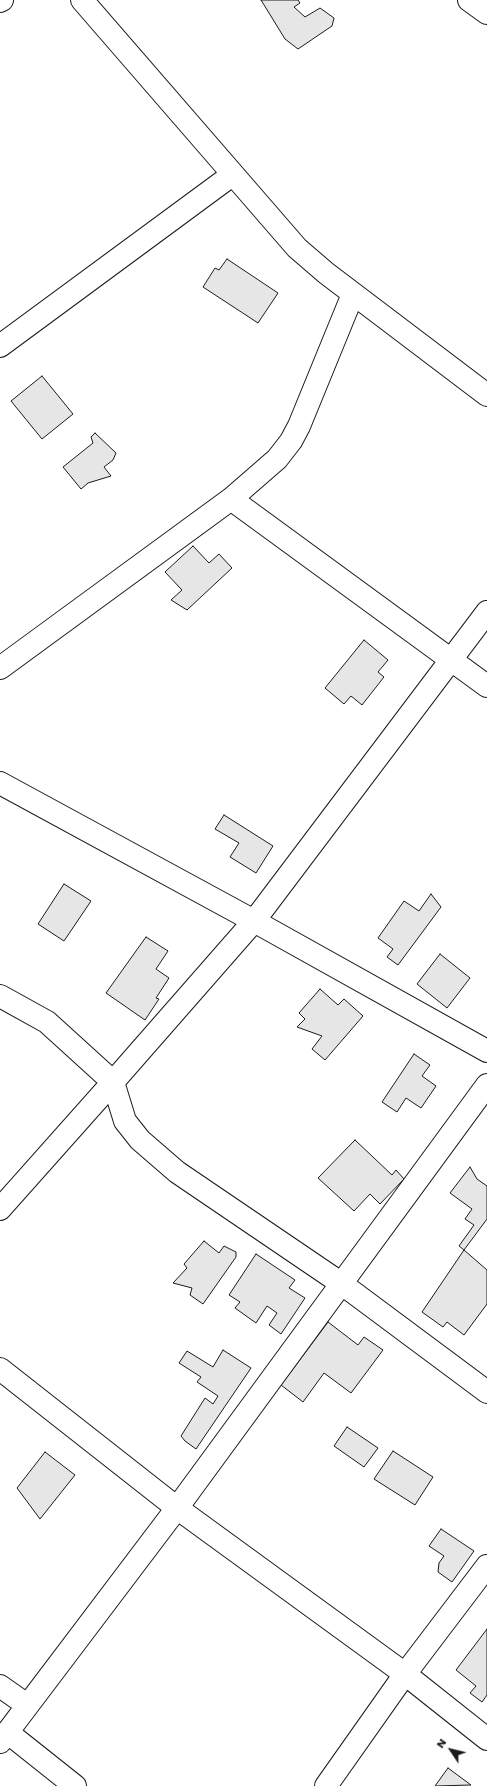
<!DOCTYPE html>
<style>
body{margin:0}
#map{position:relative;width:487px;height:1786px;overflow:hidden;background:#fff;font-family:Poppins,sans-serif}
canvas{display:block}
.north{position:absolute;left:431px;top:1730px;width:40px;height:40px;-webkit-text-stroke:3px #fff;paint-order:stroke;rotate:305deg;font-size:11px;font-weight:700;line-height:16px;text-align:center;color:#1a1a1a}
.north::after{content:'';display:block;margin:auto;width:14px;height:18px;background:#1a1a1a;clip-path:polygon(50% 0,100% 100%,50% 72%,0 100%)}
</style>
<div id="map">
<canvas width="487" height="1786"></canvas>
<div class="north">N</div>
</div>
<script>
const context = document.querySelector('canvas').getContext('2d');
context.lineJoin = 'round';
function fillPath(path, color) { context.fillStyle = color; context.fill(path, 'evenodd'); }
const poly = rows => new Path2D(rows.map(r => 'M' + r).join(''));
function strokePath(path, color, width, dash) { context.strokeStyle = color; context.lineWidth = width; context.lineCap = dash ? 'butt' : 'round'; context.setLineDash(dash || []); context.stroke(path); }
const building = poly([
 [261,0,298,0,300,3,294,7,305,17,320,8,334,18,332,26,298,49,285,39,261,0],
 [227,259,278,293,258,323,203,287,215,268,219,270,227,259],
 [42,376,73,414,42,439,11,401,42,376],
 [95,433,116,453,113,460,104,467,111,476,88,483,81,489,63,467,93,443,91,437,95,433],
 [193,546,209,563,219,554,232,568,187,610,171,600,182,590,165,572,193,546],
 [364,640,388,660,378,672,384,677,362,705,351,696,344,704,325,688,364,640],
 [224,815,273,846,256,873,230,857,239,843,215,829,224,815],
 [64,884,91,901,64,941,38,924,64,884],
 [431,894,441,907,398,965,387,957,393,949,378,938,404,901,419,911,431,894],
 [146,937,168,951,156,969,169,978,156,998,159,999,145,1020,106,993,146,937],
 [440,954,470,978,447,1008,417,984,440,954],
 [320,989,338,1005,344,999,363,1016,325,1060,312,1049,322,1036,297,1027,305,1019,299,1013,320,989],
 [414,1054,430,1065,422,1076,436,1086,421,1108,406,1098,397,1112,382,1102,414,1054],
 [355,1140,392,1175,396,1170,404,1179,380,1204,370,1194,354,1211,318,1178,355,1140],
 [470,1167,477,1179,487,1186,487,1219,464,1250,459,1246,474,1225,465,1219,472,1209,450,1193,470,1167],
 [204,1241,219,1253,224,1246,236,1252,236,1257,203,1304,190,1295,192,1288,173,1283,187,1268,184,1264,204,1241],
 [464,1250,487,1270,487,1304,464,1335,447,1322,443,1327,422,1312,464,1250],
 [256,1254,295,1280,289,1288,305,1298,281,1334,269,1325,277,1313,267,1306,256,1323,235,1308,240,1302,229,1295,256,1254],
 [328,1322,358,1345,364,1337,383,1350,351,1393,324,1373,303,1402,281,1385,328,1322],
 [223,1350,251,1368,196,1449,185,1441,181,1436,205,1398,213,1404,218,1396,197,1382,201,1377,179,1363,187,1351,213,1367,223,1350],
 [347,1427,378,1448,364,1467,334,1446,347,1427],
 [393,1451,433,1477,415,1505,374,1479,393,1451],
 [45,1452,75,1475,40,1519,17,1488,45,1452],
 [441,1529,474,1551,452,1582,438,1572,439,1563,444,1556,429,1546,441,1529],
 [487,1629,487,1695,482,1702,470,1693,476,1686,456,1670,487,1629],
 [448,1768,471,1785,435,1786,448,1768]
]);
fillPath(building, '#e6e6e6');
strokePath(building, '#1a1a1a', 1);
const minor = poly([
 [82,0,297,248,326,273,487,395],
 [469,0,487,13],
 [0,1,2,0],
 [0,346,232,175],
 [231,499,487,686],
 [487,612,254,921,113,1082,125,1121,140,1140,177,1172,342,1284,487,1392],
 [0,668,231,499,277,459,291,441,299,426,353,294],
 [0,783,254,921,487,1051],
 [0,996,47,1022,113,1082,0,1209],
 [0,1369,177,1508,405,1674,487,1739],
 [0,1686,27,1705],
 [7,1732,75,1786],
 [0,1742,177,1508,487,1085],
 [326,1786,405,1674,487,1566]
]);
strokePath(minor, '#1a1a1a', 24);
strokePath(minor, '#fff', 22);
</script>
